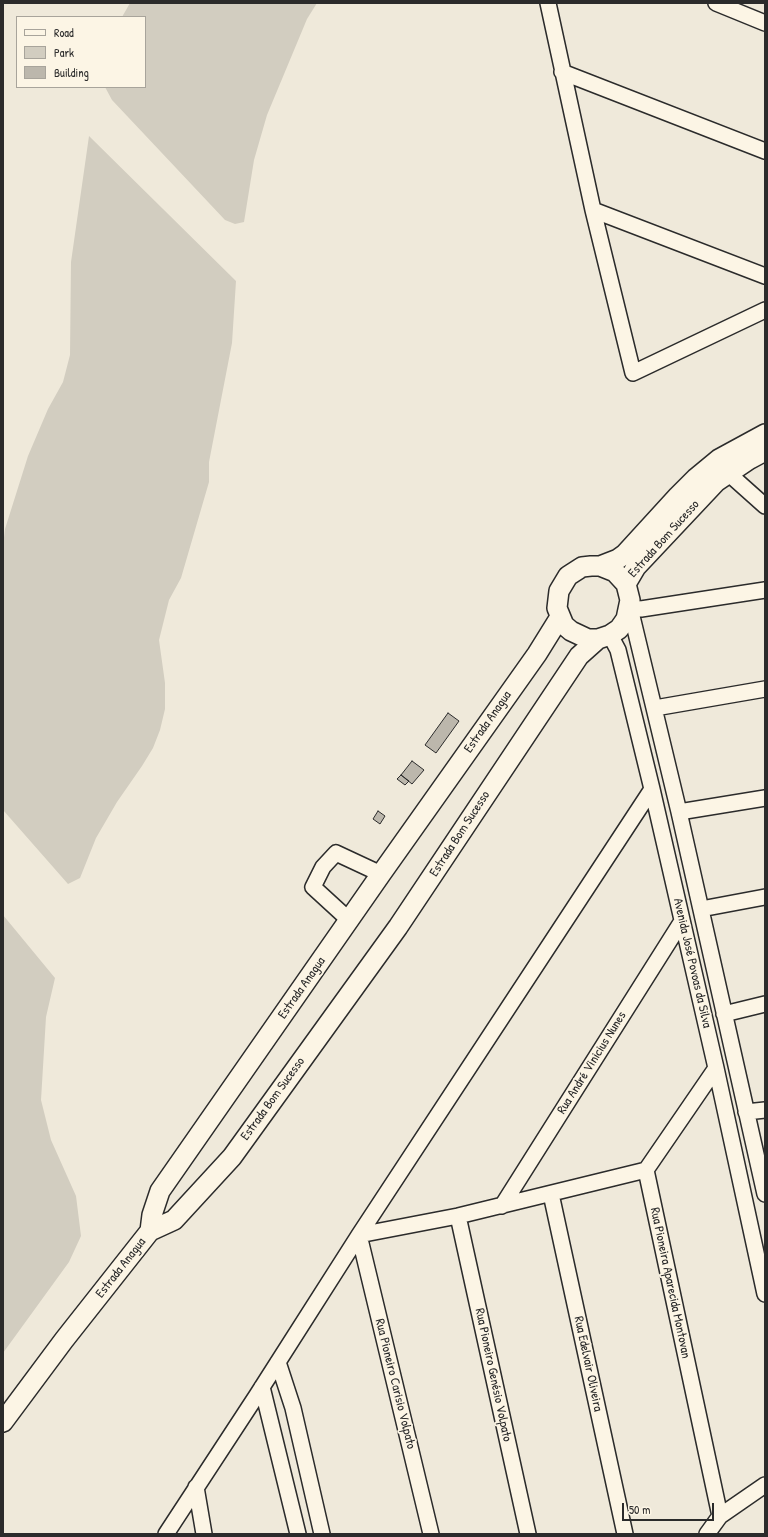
<!DOCTYPE html>
<meta charset="utf-8">
<style>
body{margin:0}
#map{position:relative;width:768px;height:1537px;overflow:hidden;background:#efe9da;font-family:"Patrick Hand",sans-serif}
canvas{display:block}
.frame{position:absolute;inset:0;border:4px solid #2b2b2b;pointer-events:none}
.legend{position:absolute;left:16px;top:16px;width:130px;height:72px;box-sizing:border-box;background:#fcf5e5;border:1px solid #a8a49b;margin:0;padding:5px 7px;list-style:none;font-size:12px;color:#2b2b2b}
.legend li{display:flex;align-items:center;gap:8px;height:20px}
.legend b{width:20px;border:1px solid #a8a49b}
.scale{position:absolute;left:622px;top:1503px;width:92px;height:18px;box-sizing:border-box;border:2px solid #2b2b2b;border-top:0;padding-left:5px;font-size:12px;line-height:14px;white-space:nowrap;color:#2b2b2b;-webkit-text-stroke:3px #fcf5e5;paint-order:stroke}
</style>
<div id="map">
<canvas width="768" height="1537"></canvas>
<div class="frame"></div>
<ul class="legend">
<li><b style="height:5px;background:#fcf5e5"></b>Road</li>
<li><b style="height:11px;background:#d2cdc0"></b>Park</li>
<li><b style="height:11px;background:#bcb7ac"></b>Building</li>
</ul>
<div class="scale">50 m</div>
</div>
<script>
const context = document.querySelector('canvas').getContext('2d');
context.lineJoin = 'round';
function fillPath(path, color) { context.fillStyle = color; context.fill(path, 'evenodd'); }
const poly = rows => new Path2D(rows.map(r => 'M' + r).join(''));
function strokePath(path, color, width, dash) { context.strokeStyle = color; context.lineWidth = width; context.lineCap = dash ? 'butt' : 'round'; context.setLineDash(dash || []); context.stroke(path); }
function label(font, color, halo, rows, align = 'center') {
  context.font = font + ' "Patrick Hand",sans-serif'; context.lineWidth = 3.5; context.setLineDash([]); context.textBaseline = 'middle'; context.strokeStyle = halo; context.fillStyle = color; for (const [text, x, y, turn = 0] of rows) {
    context.save(); context.translate(x, y); context.rotate((+turn || 0) * Math.PI / 180); context.textAlign = isNaN(turn) ? turn : align; if (halo) context.strokeText(text, 0, 0); context.fillText(text, 0, 0); context.restore();
  }
}
fillPath(poly([
 [130,3,317,3,307,19,267,115,254,160,244,222,235,224,225,220,112,100,105,87,145,87,145,17,122,17],
 [89,136,236,281,232,343,209,462,209,482,181,578,169,600,159,640,165,683,165,709,160,730,153,748,142,766,117,802,96,838,80,878,68,884,3,810,3,546,5,529,28,456,48,409,63,382,70,355,71,262],
 [3,915,55,978,46,1017,41,1100,51,1140,76,1196,81,1236,69,1262,3,1353]
]), '#d2cdc0');
const building = poly([
 [448,713,459,721,436,753,425,745,448,713],
 [412,761,424,770,412,784,401,775,412,761],
 [401,775,409,781,405,785,397,779,401,775],
 [378,811,385,816,380,824,373,819,378,811]
]);
fillPath(building, '#bcb7ac');
strokePath(building, '#2b2b2b', 1);
const minor = poly([
 [548,3,593,210,633,373,765,310],
 [716,3,765,23],
 [562,72,765,151],
 [593,210,765,276],
 [728,473,765,506],
 [765,590,641,609,630,608,679,812,765,1194],
 [610,635,618,650,652,789,716,1068,765,1294],
 [655,708,765,689],
 [679,812,765,798],
 [701,909,765,897],
 [349,920,313,887,323,867,336,853,381,874],
 [724,1014,765,1004],
 [716,1068,646,1170,720,1516],
 [746,1112,765,1110],
 [551,1194,625,1534],
 [502,1206,682,921],
 [458,1216,528,1534],
 [278,1362,293,1408,322,1534],
 [262,1387,298,1534],
 [196,1487,204,1534],
 [166,1534,257,1395,359,1235,652,789],
 [431,1534,359,1235,458,1216,646,1170],
 [707,1534,720,1516,765,1485]
]);
const major = poly([
 [600,566,618,559,625,554,678,496,696,478,719,459,765,434],
 [626,584,636,567,716,482,750,459,765,451],
 [150,1231,174,1220,232,1157,398,927,579,656,598,639,610,635,619,629,626,619,630,600,626,584,615,572,600,566,591,566,582,567,568,576,559,591,557,608,564,625,571,631,588,639,598,639],
 [3,1422,64,1340,150,1231,152,1215,160,1191,381,874,537,654,560,617]
]);
strokePath(minor, '#2b2b2b', 18);
strokePath(major, '#2b2b2b', 22);
strokePath(minor, '#fcf5e5', 15);
strokePath(major, '#fcf5e5', 19);
label('13px', '#2b2b2b', '#fcf5e5', [
 ["Estrada Bom Sucesso",664,539,-48],
 ["Estrada Anagua",488,722,-55],
 ["Estrada Bom Sucesso",460,834,-57],
 ["Avenida José Povoas da Silva",692,963,77],
 ["Estrada Anagua",302,988,-55],
 ["Rua André Vinicius Nunes",592,1063,-58],
 ["Estrada Bom Sucesso",273,1099,-54],
 ["Estrada Anagua",121,1268,-52],
 ["Rua Pioneira Aparecida Montovan",670,1283,78],
 ["Rua Edelvair Oliveira",588,1364,78],
 ["Rua Pioneiro Genésio Volpato",493,1375,78],
 ["Rua Pioneiro Carisio Volpato",395,1384,76]
]);
</script>
